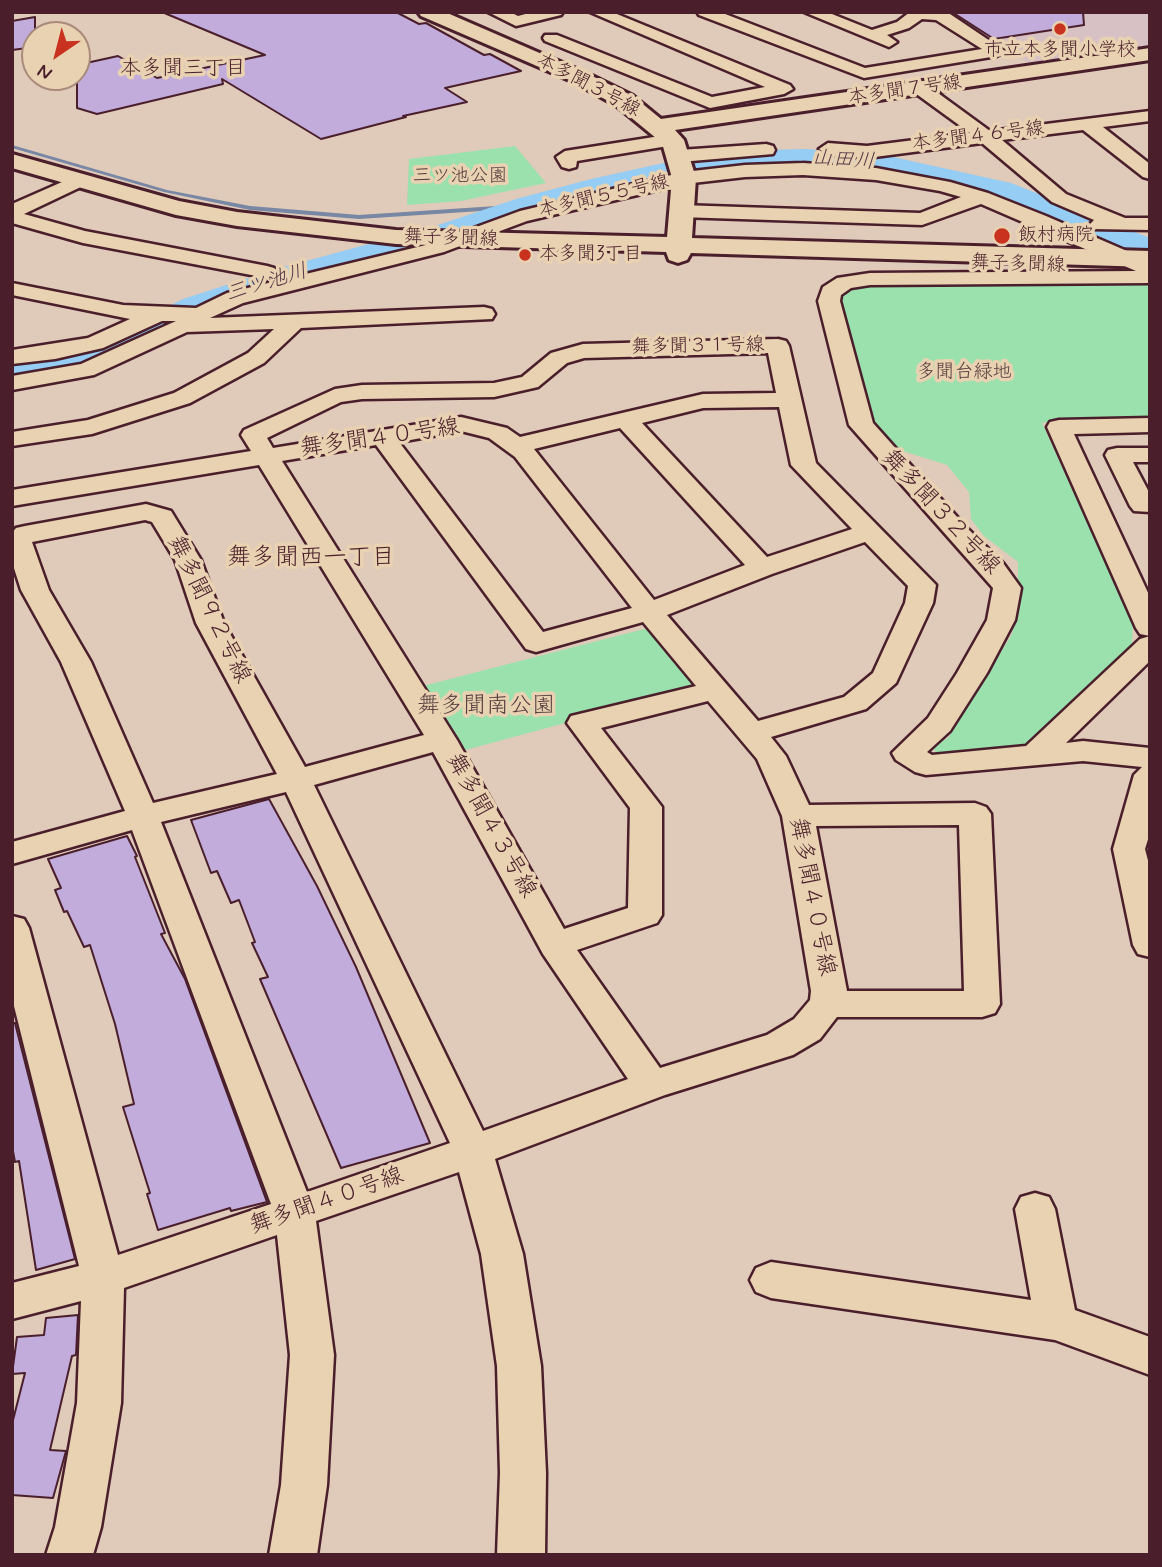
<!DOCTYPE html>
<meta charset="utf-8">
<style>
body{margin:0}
#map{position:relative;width:1162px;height:1567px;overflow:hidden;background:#e0caba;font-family:Mynerve,sans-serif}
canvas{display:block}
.frame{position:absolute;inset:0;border:14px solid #4a1f2b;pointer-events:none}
.north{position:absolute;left:21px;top:21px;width:70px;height:70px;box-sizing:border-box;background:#e8d2b1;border:2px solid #a98a7b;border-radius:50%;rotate:215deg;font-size:19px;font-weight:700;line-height:28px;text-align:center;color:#4a1f2b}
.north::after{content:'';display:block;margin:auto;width:24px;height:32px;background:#c8321e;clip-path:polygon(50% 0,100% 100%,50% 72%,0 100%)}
</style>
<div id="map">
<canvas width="1162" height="1567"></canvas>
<div class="frame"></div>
<div class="north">N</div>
</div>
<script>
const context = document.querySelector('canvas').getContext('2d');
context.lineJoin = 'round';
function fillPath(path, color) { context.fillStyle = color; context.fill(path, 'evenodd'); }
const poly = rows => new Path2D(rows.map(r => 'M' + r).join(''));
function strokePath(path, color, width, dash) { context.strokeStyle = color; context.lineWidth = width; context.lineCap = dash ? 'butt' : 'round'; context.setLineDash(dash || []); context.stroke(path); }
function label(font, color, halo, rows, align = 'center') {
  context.font = font + ' Mynerve,"Klee One",sans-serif'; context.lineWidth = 7; context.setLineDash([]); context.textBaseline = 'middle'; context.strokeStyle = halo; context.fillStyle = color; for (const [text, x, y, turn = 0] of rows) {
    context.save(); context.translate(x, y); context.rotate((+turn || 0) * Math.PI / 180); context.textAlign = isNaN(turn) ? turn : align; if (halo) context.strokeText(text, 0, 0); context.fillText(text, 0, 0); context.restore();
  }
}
fillPath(poly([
 [943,12,1150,12,1150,46,1030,64]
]), '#d7c1c4');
fillPath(poly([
 [515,146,546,183,461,201,407,205,409,159],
 [973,280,1150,284,1150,417,1060,420,1042,423,1133,624,1132,644,1024,745,991,755,943,758,931,747,948,738,1012,634,1018,602,1018,562,984,536,971,519,969,492,947,465,887,446,873,420,836,302,842,292,857,285],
 [644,629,659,631,702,686,458,752,419,687]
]), '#9be1ae');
fillPath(poly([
 [12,145,167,190,250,206,359,215,527,204,530,206,527,208,359,219,250,210,164,192,12,148,12,145]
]), '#7787a4');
fillPath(poly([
 [806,149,884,155,1011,183,1150,238,1150,260,989,197,919,179,884,173,806,167,718,169,597,196,459,240,297,284,207,313,144,348,57,377,12,383,12,361,39,358,118,332,183,299,273,270,435,226,516,199,591,179,718,151,806,149]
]), '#95cdf4');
const building = poly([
 [162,12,396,12,419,24,426,23,484,55,490,54,521,71,445,88,467,102,403,116,406,117,321,139,222,79,223,84,97,114,77,108,77,65,118,56,157,78,265,55,162,12],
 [952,12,1083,12,1084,25,994,39,952,12],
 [35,17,35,47,12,50,12,21,35,17],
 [269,799,317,886,356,967,430,1143,341,1168,260,979,268,977,252,943,255,942,239,900,231,903,217,871,211,873,191,820,269,799],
 [127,836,137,856,135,857,165,933,161,934,185,979,267,1202,231,1211,230,1208,158,1230,147,1194,150,1193,123,1107,134,1104,115,1024,90,945,84,947,67,911,64,912,55,890,61,888,48,859,127,836],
 [12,1023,15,1023,75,1259,36,1270,19,1161,15,1162,12,1146,12,1023],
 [78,1315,76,1355,72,1356,50,1450,66,1451,53,1498,12,1495,12,1424,25,1373,12,1374,17,1337,44,1335,46,1318,78,1315]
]);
fillPath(building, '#c1acdc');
strokePath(building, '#4a1f2b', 2);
const street = poly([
 [488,12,510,12,518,16,533,12,563,12,561,15,516,26,488,12],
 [590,12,612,12,790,85,793,89,784,94,710,108,545,41,543,38,545,35,557,35,712,97,765,87,590,12],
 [697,12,720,12,865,68,982,49,936,20,922,19,909,28,887,35,897,42,889,47,804,12,827,12,872,30,897,22,910,12,947,12,1005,51,997,56,864,78,699,15,697,12],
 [921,84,927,85,990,131,1150,111,1150,121,1103,127,1150,164,1150,179,1143,177,1083,130,1002,140,1066,194,1125,218,1150,218,1150,230,1092,229,1089,225,1094,220,1052,202,982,143,867,158,828,155,819,149,828,143,867,146,970,133,915,93,912,89,921,84],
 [673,134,680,136,682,140,680,144,577,161,576,167,569,169,562,167,556,157,565,151,673,134],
 [766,144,773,146,775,150,773,154,680,162,671,156,680,150,766,144],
 [803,163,876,168,950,182,988,193,1046,216,1150,261,1150,283,870,285,851,288,841,295,840,301,873,423,967,528,1003,563,1021,588,1015,620,987,673,950,731,927,752,932,755,1026,746,1140,639,1150,636,1150,661,1066,743,1083,741,1150,748,1150,833,1145,849,1150,868,1150,957,1138,954,1133,945,1113,849,1134,775,1142,767,1083,761,926,775,915,772,896,760,892,753,928,718,957,673,987,620,993,588,849,425,818,301,823,287,837,278,870,273,1136,271,981,204,922,225,680,217,673,215,670,211,673,207,680,205,920,213,961,197,940,191,876,180,803,175,745,177,684,184,527,221,444,252,243,303,210,318,484,307,492,309,495,314,492,319,301,328,264,363,190,403,92,434,12,446,12,432,88,420,174,393,248,353,274,329,187,332,94,375,12,390,12,376,81,364,176,321,162,321,103,348,55,359,12,364,12,350,88,338,130,319,12,295,12,283,123,305,196,308,227,293,430,244,520,211,684,172,745,165,803,163],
 [78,175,85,177,88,181,85,185,24,214,85,231,267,266,274,268,278,272,274,276,267,278,83,243,12,223,12,204,78,175],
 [778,339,786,341,789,346,816,463,936,585,933,603,896,683,866,709,771,737,786,756,809,805,975,803,986,807,991,814,1000,1004,995,1013,982,1017,837,1017,820,1039,793,1055,665,1095,495,1159,523,1254,541,1366,546,1473,545,1555,497,1555,500,1473,497,1366,481,1254,459,1172,316,1221,334,1355,327,1485,317,1555,269,1555,281,1485,290,1355,277,1235,124,1288,121,1403,101,1527,93,1555,46,1555,55,1527,77,1403,81,1301,12,1319,12,1283,79,1266,12,998,12,916,24,919,29,928,118,1255,271,1204,132,830,12,864,12,842,125,811,61,662,21,590,12,562,12,533,16,528,25,526,146,504,171,511,201,560,224,623,305,767,424,735,259,465,12,506,12,490,251,451,241,435,244,430,335,389,362,385,494,383,522,377,551,353,583,344,778,339],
 [768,353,776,393,703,394,520,437,507,428,461,417,273,448,267,438,341,402,362,399,494,397,538,387,567,363,584,358,768,353],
 [779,407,791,465,852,529,767,557,642,423,703,408,779,407],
 [620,428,745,565,654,600,534,449,620,428],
 [461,431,489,438,515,457,632,608,543,632,399,442,461,431],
 [376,445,526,649,536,652,643,622,696,686,571,716,567,723,630,808,628,908,564,929,457,740,282,461,376,445],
 [145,520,152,522,175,560,196,623,277,774,153,803,91,662,49,590,32,542,145,520],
 [865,542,908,586,905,603,873,673,844,697,758,721,667,615,772,574,865,542],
 [708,701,757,759,782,816,811,991,810,1000,794,1019,767,1035,660,1068,577,950,657,923,662,915,662,807,601,728,708,701],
 [433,752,543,954,628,1079,483,1131,314,785,433,752],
 [286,792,450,1143,307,1192,161,822,286,792],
 [959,825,964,991,847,991,816,826,959,825],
 [1150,418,1150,432,1074,434,1150,597,1150,636,1140,634,1136,628,1047,427,1050,422,1059,420,1150,418],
 [1117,448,1150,448,1150,462,1133,462,1150,494,1150,512,1134,511,1130,506,1105,455,1108,450,1117,448],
 [1035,1193,1049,1197,1055,1209,1075,1310,1150,1337,1150,1375,1055,1340,771,1298,756,1292,750,1280,756,1268,771,1262,1031,1300,1015,1209,1021,1197,1035,1193]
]);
const secondary = poly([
 [418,12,445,12,588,74,633,96,661,119,1150,48,1150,60,675,130,684,140,696,178,692,238,1150,251,1150,267,691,253,687,260,678,263,669,260,666,252,396,244,237,226,176,215,12,168,12,154,179,201,237,212,396,230,667,237,672,178,662,143,617,106,574,82,421,16,418,12]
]);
strokePath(street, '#4a1f2b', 5);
strokePath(secondary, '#4a1f2b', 6);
fillPath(street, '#e8d2b1');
fillPath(secondary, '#e8d2b1');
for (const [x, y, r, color] of [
 [1060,29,7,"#c8321e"],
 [1002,236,9,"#c8321e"],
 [525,255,7,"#c8321e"]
]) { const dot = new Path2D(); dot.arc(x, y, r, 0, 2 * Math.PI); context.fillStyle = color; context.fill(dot); strokePath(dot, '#e8d2b1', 2.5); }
label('19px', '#4a1f2b', '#e8d2b1', [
 ["市立本多聞小学校",1060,51,"center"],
 ["飯村病院",1018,236],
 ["本多聞3丁目",539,255]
], 'left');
label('19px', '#4a1f2b', '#e8d2b1', [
 ["本多聞３号線",588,86,28],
 ["本多聞７号線",905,91,-8],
 ["本多聞４６号線",978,137,-7],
 ["本多聞５５号線",604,197,-13],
 ["舞子多聞線",451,239,2],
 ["舞子多聞線",1018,265,2],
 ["舞多聞３１号線",698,347,-1]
]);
label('19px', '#563c3f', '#e8d2b1', [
 ["三ツ池公園",460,177],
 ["多聞台緑地",964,373]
]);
label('21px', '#4a1f2b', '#e8d2b1', [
 ["本多聞三丁目",183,70]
]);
label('italic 21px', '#553949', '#e8d2b1', [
 ["山田川",843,161,4],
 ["三ツ池川",267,284,-17]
]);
label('23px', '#4a1f2b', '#e8d2b1', [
 ["舞多聞４０号線",380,439,-8],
 ["舞多聞３２号線",940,513,47],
 ["舞多聞９２号線",208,610,64],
 ["舞多聞４３号線",490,826,61],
 ["舞多聞４０号線",811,897,79],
 ["舞多聞４０号線",327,1202,-19]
]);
label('23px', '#563c3f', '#e8d2b1', [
 ["舞多聞南公園",486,707]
]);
label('24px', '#4a1f2b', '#e8d2b1', [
 ["舞多聞西一丁目",311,559]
]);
</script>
